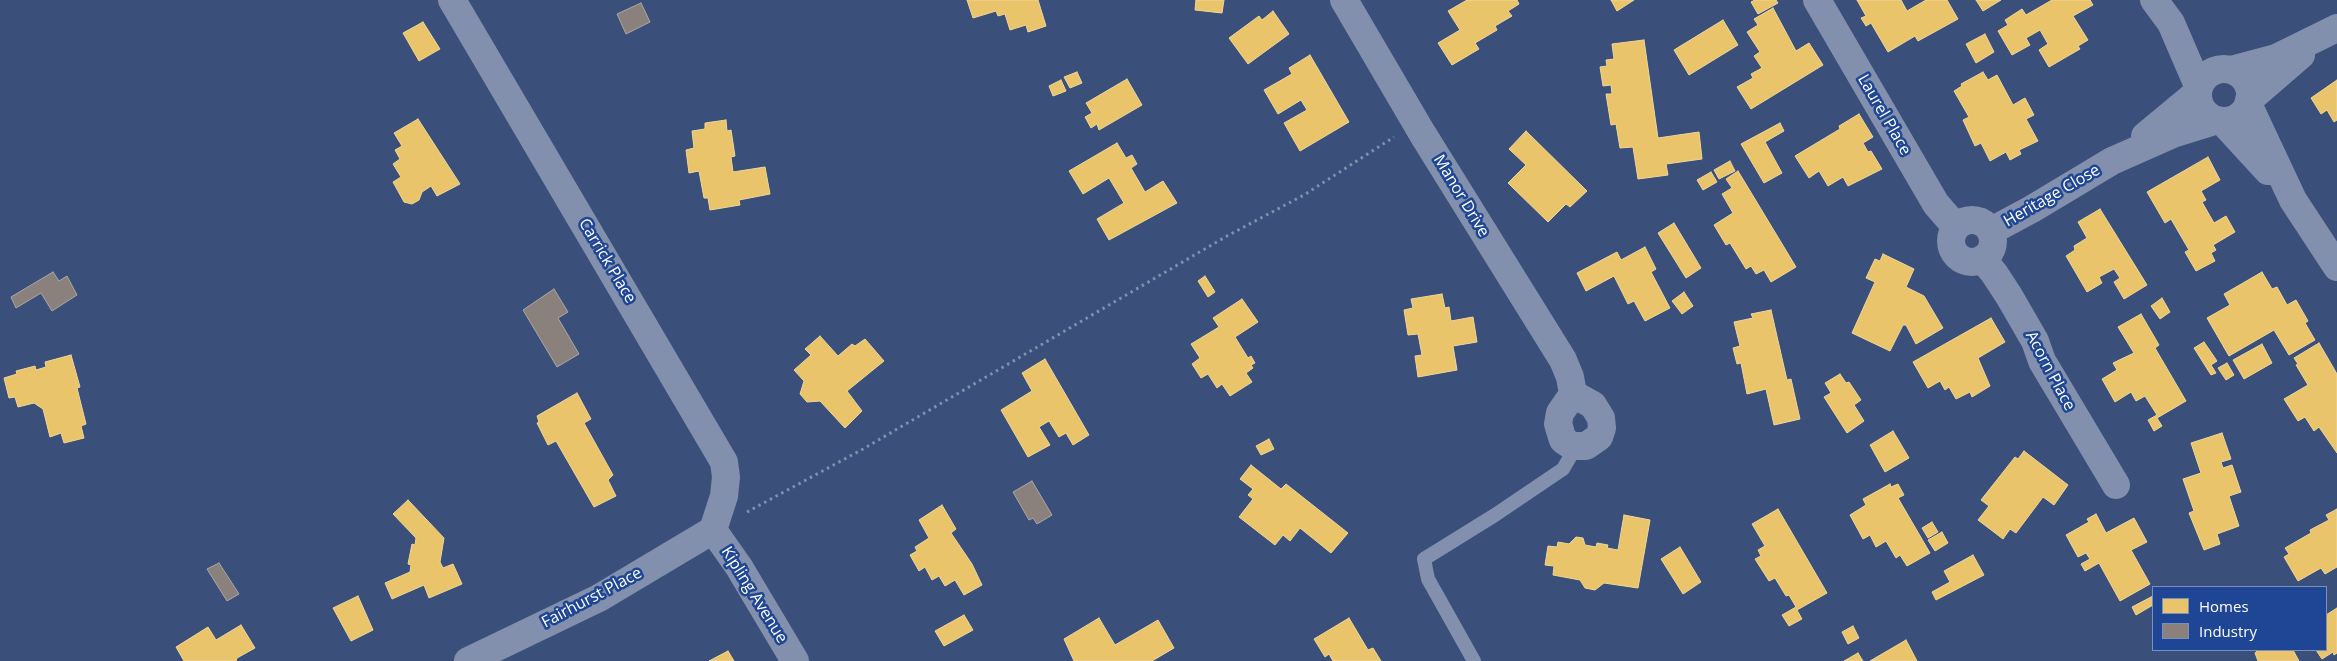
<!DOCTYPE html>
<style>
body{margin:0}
#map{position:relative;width:2337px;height:661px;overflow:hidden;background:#3a4f7a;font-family:"Open Sans",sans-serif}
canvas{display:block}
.legend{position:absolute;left:2152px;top:586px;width:175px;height:65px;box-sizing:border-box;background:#1f4695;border:1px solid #7990bf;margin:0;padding:6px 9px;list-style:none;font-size:15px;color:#fff}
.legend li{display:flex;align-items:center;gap:10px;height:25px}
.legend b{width:25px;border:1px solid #7990bf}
</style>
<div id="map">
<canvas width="2337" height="661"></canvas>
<ul class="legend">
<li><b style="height:14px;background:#e9c46a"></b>Homes</li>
<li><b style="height:14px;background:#8a817c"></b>Industry</li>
</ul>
</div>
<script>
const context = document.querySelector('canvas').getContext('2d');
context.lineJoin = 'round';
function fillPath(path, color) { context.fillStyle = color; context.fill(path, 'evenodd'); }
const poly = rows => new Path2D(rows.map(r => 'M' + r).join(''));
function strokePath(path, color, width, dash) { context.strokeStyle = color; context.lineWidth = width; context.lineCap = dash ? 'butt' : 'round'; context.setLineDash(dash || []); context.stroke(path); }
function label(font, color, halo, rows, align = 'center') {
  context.font = font + ' "Open Sans",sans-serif'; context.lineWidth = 5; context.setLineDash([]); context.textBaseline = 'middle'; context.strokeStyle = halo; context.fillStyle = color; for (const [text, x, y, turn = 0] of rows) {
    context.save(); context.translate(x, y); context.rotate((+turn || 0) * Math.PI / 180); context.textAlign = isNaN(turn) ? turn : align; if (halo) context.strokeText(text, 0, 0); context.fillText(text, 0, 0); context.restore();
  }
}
const homes = poly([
 [967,0,1038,0,1046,26,1028,32,1026,25,1010,30,1005,14,998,16,996,11,973,18,967,0],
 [1196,0,1224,0,1222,13,1195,10,1196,0],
 [1467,0,1517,0,1519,4,1508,11,1512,16,1495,26,1497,30,1475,43,1479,49,1452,65,1438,43,1460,30,1448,11,1467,0],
 [1611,0,1634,0,1617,11,1611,0],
 [1755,0,1776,0,1778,3,1758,14,1751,2,1755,0],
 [1857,0,1901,0,1907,11,1926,0,1947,0,1958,19,1918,41,1915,36,1888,52,1871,23,1866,26,1861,18,1866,16,1857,0],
 [1976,0,2001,0,1983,11,1976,0],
 [2052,0,2090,0,2093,5,2073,16,2088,40,2078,46,2080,49,2049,67,2039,50,2048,44,2040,30,2026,38,2030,45,2012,55,1998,31,2008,25,2005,20,2022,9,2026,15,2052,0],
 [1773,8,1796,51,1809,43,1823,65,1751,109,1737,87,1753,78,1751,74,1762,68,1754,56,1760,52,1747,32,1758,25,1754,19,1773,8],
 [1273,11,1289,34,1248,64,1229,38,1259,16,1262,20,1273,11],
 [1723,20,1738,45,1689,75,1674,50,1723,20],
 [423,22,440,49,419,61,403,33,423,22],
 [1985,34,1994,52,1976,63,1966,44,1985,34],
 [1644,40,1658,138,1699,132,1702,159,1666,164,1668,175,1638,179,1633,147,1620,148,1616,124,1611,125,1606,94,1612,94,1611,85,1603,86,1600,67,1607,66,1606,60,1614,59,1612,44,1644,40],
 [1310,55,1349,122,1300,151,1284,123,1307,110,1301,100,1278,114,1264,90,1292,74,1289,68,1310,55],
 [1077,72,1082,83,1070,88,1064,77,1077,72],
 [1983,72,1988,80,1997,75,2013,105,2025,98,2034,115,2026,119,2038,141,2019,150,2021,154,2010,160,2006,152,1990,161,1981,143,1975,146,1963,120,1969,117,1954,91,1962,86,1961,84,1983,72],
 [1127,79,1142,105,1099,130,1097,124,1091,128,1085,117,1092,113,1086,103,1127,79],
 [1061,80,1066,91,1053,96,1049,86,1061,80],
 [2337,80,2337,120,2334,122,2327,110,2321,114,2311,98,2337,80],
 [1859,114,1873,137,1863,143,1868,152,1871,151,1882,169,1848,186,1843,177,1828,186,1819,171,1809,178,1795,156,1840,129,1839,126,1859,114],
 [418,119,460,184,437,196,431,186,422,192,419,200,412,204,404,202,393,182,401,177,393,164,400,159,395,150,402,146,394,133,418,119],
 [726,120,727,131,731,130,735,156,731,157,733,172,765,167,770,194,739,200,740,205,710,210,708,198,704,198,699,171,689,173,686,150,694,148,692,131,705,129,705,123,726,120],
 [1780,123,1784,131,1765,142,1782,173,1764,183,1741,144,1780,123],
 [1526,131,1587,191,1570,207,1566,204,1548,222,1508,183,1526,165,1509,149,1526,131],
 [1117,143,1126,158,1132,155,1137,164,1131,168,1145,192,1163,181,1177,203,1109,240,1097,219,1124,203,1109,178,1083,194,1069,171,1117,143],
 [2208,157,2220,180,2201,191,2206,200,2202,202,2214,223,2226,216,2235,232,2213,245,2216,250,2211,253,2215,261,2196,271,2185,252,2189,250,2171,219,2165,223,2147,192,2208,157],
 [1730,161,1735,171,1719,179,1714,170,1730,161],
 [1738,171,1796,267,1771,282,1764,270,1756,274,1751,266,1746,269,1730,243,1726,245,1714,225,1733,213,1722,194,1732,188,1726,179,1738,171],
 [1711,172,1717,182,1703,190,1697,180,1711,172],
 [2100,209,2147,285,2124,299,2114,282,2120,278,2114,269,2099,277,2102,283,2087,292,2066,256,2075,250,2074,246,2087,238,2078,222,2100,209],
 [1674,223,1701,268,1686,278,1658,233,1674,223],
 [1645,247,1656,269,1651,272,1670,308,1645,321,1634,301,1628,304,1614,276,1586,291,1577,273,1617,252,1621,260,1645,247],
 [1883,254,1914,269,1906,287,1924,296,1943,328,1916,344,1906,325,1903,325,1890,351,1852,333,1875,282,1866,278,1875,259,1880,261,1883,254],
 [2262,272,2272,289,2277,287,2287,305,2296,300,2308,321,2305,323,2315,340,2289,355,2274,330,2229,356,2207,318,2230,305,2224,294,2262,272],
 [1205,276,1215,292,1208,297,1198,281,1205,276],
 [1684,292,1693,306,1682,314,1672,301,1684,292],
 [1442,294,1445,308,1449,307,1451,321,1473,317,1477,342,1453,346,1457,370,1418,377,1415,356,1422,355,1418,334,1408,335,1404,310,1413,308,1411,299,1442,294],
 [2162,298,2170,312,2160,319,2151,306,2162,298],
 [1242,299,1258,322,1235,337,1248,358,1251,356,1255,363,1251,365,1253,368,1246,373,1252,382,1230,396,1222,384,1217,388,1208,374,1201,378,1192,364,1200,358,1191,344,1219,327,1213,318,1242,299],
 [1771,310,1787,380,1791,379,1800,419,1774,425,1766,389,1747,394,1741,363,1737,364,1733,348,1740,346,1734,322,1753,318,1751,314,1771,310],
 [2141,314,2159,345,2155,348,2186,401,2157,418,2162,426,2154,431,2148,420,2157,415,2145,396,2136,401,2131,392,2115,402,2102,379,2117,370,2113,363,2134,353,2118,327,2141,314],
 [1991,318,2005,342,1978,358,1990,386,1972,397,1970,392,1956,399,1949,387,1945,390,1940,381,1928,388,1913,362,1991,318],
 [820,336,838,356,852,344,855,346,865,339,884,361,847,391,862,411,845,428,820,401,807,402,800,394,804,381,794,370,811,355,805,349,820,336],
 [2204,342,2217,361,2211,365,2216,373,2211,375,2194,348,2204,342],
 [2319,343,2337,374,2337,453,2319,427,2314,431,2305,417,2298,421,2284,399,2308,385,2296,365,2298,364,2294,358,2319,343],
 [2262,344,2272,363,2244,379,2233,360,2262,344],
 [71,355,80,387,77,388,86,424,81,426,84,438,64,443,61,433,50,437,43,409,34,403,18,407,15,397,9,398,4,378,17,374,16,371,35,366,36,370,46,367,45,362,71,355],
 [1045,359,1089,435,1073,445,1066,433,1059,437,1049,421,1039,427,1050,445,1028,457,1001,410,1032,391,1022,373,1045,359],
 [2227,363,2234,375,2226,380,2218,368,2227,363],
 [1840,374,1846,383,1849,382,1861,400,1854,405,1864,421,1847,433,1824,397,1831,393,1825,383,1840,374],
 [577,393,591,419,584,423,613,475,608,480,616,496,594,507,556,441,548,445,537,423,539,422,537,416,577,393],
 [1893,431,1909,458,1885,472,1870,445,1893,431],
 [2222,433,2231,459,2221,462,2223,468,2232,465,2241,492,2229,496,2239,526,2217,534,2220,544,2204,550,2189,513,2194,511,2183,479,2201,473,2191,443,2222,433],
 [1269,439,1274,449,1261,455,1256,446,1269,439],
 [2024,451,2068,485,2054,505,2043,497,2016,533,2010,529,2003,539,1978,520,1989,506,1981,500,2015,457,2018,459,2024,451],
 [1251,465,1281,489,1286,484,1348,533,1331,553,1300,528,1290,541,1283,535,1275,545,1239,517,1253,499,1248,495,1253,489,1240,479,1251,465],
 [1890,484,1891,487,1898,484,1904,495,1898,498,1930,553,1907,566,1900,555,1896,558,1886,541,1876,547,1870,535,1863,539,1850,515,1866,505,1863,499,1890,484],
 [408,500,444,538,440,562,443,568,453,564,462,584,429,598,424,585,392,599,385,583,410,572,411,565,408,564,412,544,415,545,416,538,393,514,408,500],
 [942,505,956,529,951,533,972,564,982,585,964,595,955,580,945,586,939,576,932,580,925,567,919,571,910,555,917,551,915,547,929,538,919,520,942,505],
 [1778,509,1827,593,1797,610,1802,619,1789,626,1782,615,1796,607,1789,595,1786,596,1775,578,1769,581,1755,559,1761,556,1758,550,1765,546,1752,524,1778,509],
 [2337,509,2337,567,2325,574,2321,568,2298,581,2284,557,2289,554,2285,548,2311,533,2310,530,2329,520,2326,515,2337,509],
 [2096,514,2106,533,2134,518,2147,542,2131,550,2150,584,2120,601,2099,563,2085,571,2081,564,2090,559,2086,553,2078,557,2066,535,2089,522,2087,519,2096,514],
 [1624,515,1650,520,1638,588,1604,583,1595,590,1585,588,1580,580,1553,575,1554,566,1545,565,1548,546,1557,547,1558,542,1569,544,1576,537,1583,538,1585,545,1596,547,1597,543,1608,545,1607,548,1618,550,1624,515],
 [1932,522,1938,532,1928,538,1922,528,1932,522],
 [1942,532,1948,543,1935,551,1928,540,1942,532],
 [1680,547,1701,582,1683,594,1661,559,1680,547],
 [1973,555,1984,575,1936,600,1932,592,1950,582,1944,571,1973,555],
 [358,596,373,630,351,641,333,608,358,596],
 [2153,596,2153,605,2136,615,2132,607,2153,596],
 [2337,608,2337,653,2334,655,2333,652,2322,659,2316,650,2326,650,2326,615,2337,608],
 [964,615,973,630,944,646,935,631,964,615],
 [1099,618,1115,645,1158,620,1174,648,1152,661,1074,661,1064,639,1099,618],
 [1349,618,1368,650,1373,648,1381,661,1333,661,1329,654,1325,657,1314,639,1349,618],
 [241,625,255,648,237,658,236,661,184,661,176,647,208,627,216,640,241,625],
 [1853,626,1859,638,1848,644,1842,632,1853,626],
 [1906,640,1917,661,1870,661,1906,640],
 [2258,650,2293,650,2299,661,2258,661,2255,653,2258,650],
 [728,651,734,661,709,661,728,651],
 [1858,653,1863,661,1844,661,1858,653]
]);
fillPath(homes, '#e9c46a');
strokePath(homes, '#f0d697', 1);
const industry = poly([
 [641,3,650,22,626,34,617,14,641,3],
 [53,272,59,281,67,276,77,295,52,311,41,293,16,308,11,297,53,272],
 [554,289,568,312,558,318,579,354,557,367,523,310,554,289],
 [1032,481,1052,515,1037,524,1033,518,1029,520,1013,492,1032,481],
 [219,563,239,594,227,601,207,569,219,563]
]);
fillPath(industry, '#8a817c');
strokePath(industry, '#ada7a3', 1);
strokePath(poly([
 [747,512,863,449,1227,236,1304,195,1394,137]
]), '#8290ad', 3, [2.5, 4]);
strokePath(poly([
 [1474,661,1428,579,1424,559,1495,515,1563,469,1570,457,1572,446]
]), '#8290ad', 14);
strokePath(poly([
 [452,0,724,462,726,477,724,496,713,530],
 [1344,0,1422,133,1563,360,1570,377,1573,394],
 [1817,0,1936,204,1956,227],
 [2154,0,2171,23,2199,88],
 '2198 95a26 26 0 1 1 52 0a26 26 0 1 1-52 0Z',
 [2231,70,2276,58,2337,28],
 [2249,100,2301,55],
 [2248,104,2293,200,2337,267],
 [2222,121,2268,171],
 [2145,136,2198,92],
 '1951 241a21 21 0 1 1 42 0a21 21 0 1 1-42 0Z',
 [1991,231,2032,209,2112,161,2173,134,2218,120],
 [1982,259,1994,273,2009,296,2035,341,2042,361,2116,485],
 [1573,394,1593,405,1601,418,1602,428,1599,437,1586,446,1572,446,1563,440,1558,424,1560,413,1573,394],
 [713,530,739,567,795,661],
 [468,661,599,598,713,530]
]), '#8290ad', 28);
label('16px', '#fff', '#1f4695', [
 ["Laurel Place",1884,115,60],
 ["Manor Drive",1461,196,59],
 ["Heritage Close",2052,196,-30],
 ["Carrick Place",607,261,59],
 ["Acorn Place",2050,371,62],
 ["Kipling Avenue",754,595,58],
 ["Fairhurst Place",592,598,-28]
]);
</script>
